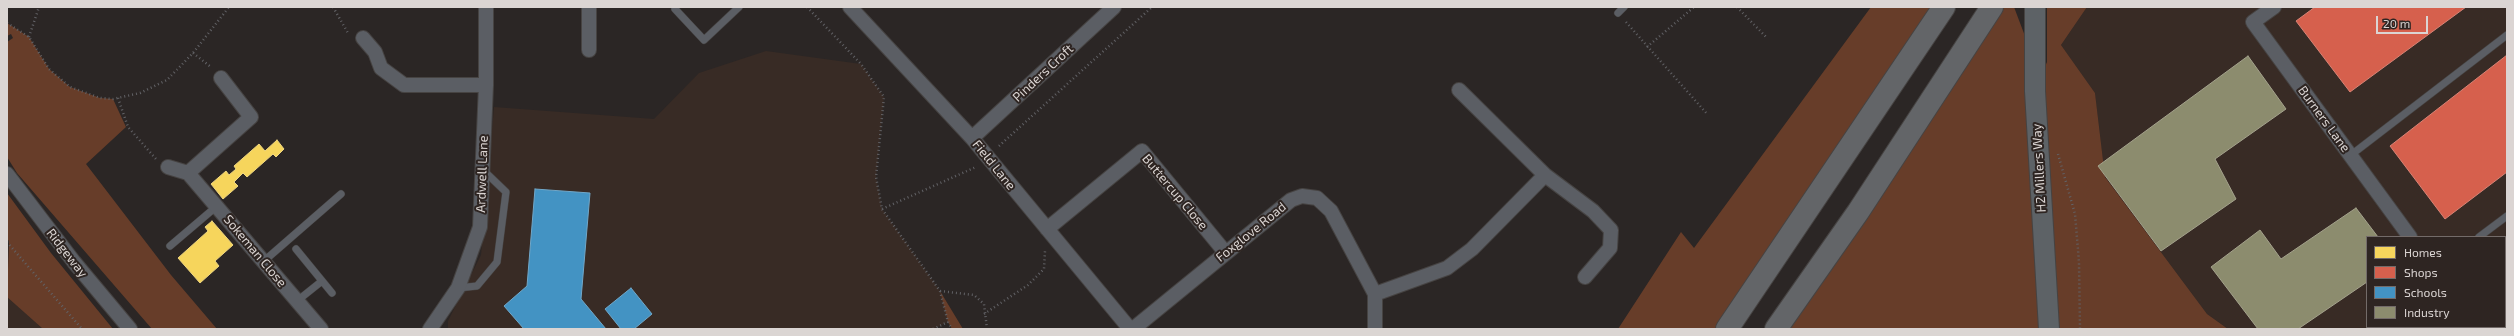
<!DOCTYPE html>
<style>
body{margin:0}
#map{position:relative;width:2514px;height:336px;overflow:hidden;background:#2b2625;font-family:"Exo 2",sans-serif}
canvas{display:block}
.frame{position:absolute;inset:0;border:8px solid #dbd5d3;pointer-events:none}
.legend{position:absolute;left:2366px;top:236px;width:140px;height:92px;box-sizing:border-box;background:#2e2522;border:1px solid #736b69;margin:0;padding:5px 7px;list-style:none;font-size:12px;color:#dbd5d3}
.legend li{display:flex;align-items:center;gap:8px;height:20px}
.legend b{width:20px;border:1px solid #736b69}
.scale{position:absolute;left:2376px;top:16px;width:52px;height:18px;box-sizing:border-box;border:2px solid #dbd5d3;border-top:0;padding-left:5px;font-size:12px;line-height:14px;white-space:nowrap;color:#dbd5d3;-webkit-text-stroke:3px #2e2522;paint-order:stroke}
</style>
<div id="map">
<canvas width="2514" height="336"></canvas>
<div class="frame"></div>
<ul class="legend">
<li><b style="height:11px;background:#f6d55c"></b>Homes</li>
<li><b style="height:11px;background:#d6604d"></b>Shops</li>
<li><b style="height:11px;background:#4393c3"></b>Schools</li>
<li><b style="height:11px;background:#8c8c6e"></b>Industry</li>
</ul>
<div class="scale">20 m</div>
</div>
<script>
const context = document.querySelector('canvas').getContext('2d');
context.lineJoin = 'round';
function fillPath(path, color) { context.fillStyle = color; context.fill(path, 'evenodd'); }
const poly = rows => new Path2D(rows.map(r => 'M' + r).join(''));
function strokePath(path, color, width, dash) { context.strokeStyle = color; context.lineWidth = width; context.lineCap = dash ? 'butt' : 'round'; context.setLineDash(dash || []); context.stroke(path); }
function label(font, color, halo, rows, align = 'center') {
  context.font = font + ' "Exo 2",sans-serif'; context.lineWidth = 4; context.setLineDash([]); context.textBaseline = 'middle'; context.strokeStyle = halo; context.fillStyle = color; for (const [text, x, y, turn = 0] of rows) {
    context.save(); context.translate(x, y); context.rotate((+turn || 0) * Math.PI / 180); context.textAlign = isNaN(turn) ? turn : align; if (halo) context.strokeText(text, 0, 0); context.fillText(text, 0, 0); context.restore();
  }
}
fillPath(poly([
 [2087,7,2507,7,2507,329,2228,329,2207,314,2105,177,2095,93,2061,45],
 [2367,237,2505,237,2505,327,2367,327],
 [766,51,861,64,884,97,876,177,882,209,940,291,948,322,933,329,448,329,448,321,481,255,494,107,654,119,699,73],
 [7,297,43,329,7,329]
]), '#382b25');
fillPath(poly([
 [1871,7,1944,7,1727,329,1618,329,1681,232,1694,248],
 [2004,7,2014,7,2034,60,2035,90,2047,62,2047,7,2087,7,2061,45,2095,93,2105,177,2207,314,2228,329,1776,329],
 [7,23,29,37,49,69,70,87,100,98,113,99,126,127,86,164,171,275,217,329,152,329,17,173,7,157,7,42,13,38,11,34,7,36],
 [7,193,51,253,113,329,43,329,7,297,9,241,7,239],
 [940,291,963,329,952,329,948,322]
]), '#673d29');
const homes = poly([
 [277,140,284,149,276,157,273,154,247,177,243,173,234,182,238,186,223,199,211,184,226,171,229,175,236,169,234,166,259,144,265,151,277,140],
 [212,221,233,245,215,261,219,266,200,283,178,258,208,231,205,227,212,221]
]);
fillPath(homes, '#f6d55c');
strokePath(homes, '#eed580', 1);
const shops = poly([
 [2315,7,2466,7,2350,92,2296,21,2315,7],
 [2507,55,2507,172,2445,219,2390,146,2507,55]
]);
fillPath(shops, '#d6604d');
strokePath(shops, '#d88375', 1);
const schools = poly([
 [535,189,590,193,581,299,606,329,524,329,504,306,527,286,535,189],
 [631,288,652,314,634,329,621,329,605,309,631,288]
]);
fillPath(schools, '#4393c3');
strokePath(schools, '#71a7c8', 1);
const industry = poly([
 [2248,56,2286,109,2215,159,2236,199,2161,251,2098,166,2248,56],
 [2356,208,2378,237,2367,237,2367,282,2298,329,2258,329,2211,267,2260,230,2281,259,2356,208]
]);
fillPath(industry, '#8c8c6e');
strokePath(industry, '#a4a28c', 1);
const lane = poly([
 [675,9,704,40,739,7],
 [1618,13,1624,7],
 [2351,155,2507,35],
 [2479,237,2507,216],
 [170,246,217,206],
 [296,249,332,293],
 [264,261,341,194],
 [458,288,477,286,497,262,506,192,483,170],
 [297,301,322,281]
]);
const street = poly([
 [589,7,589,50],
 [850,7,972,138,1130,329],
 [2274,7,2253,22,2410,237],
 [363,38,375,52,381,68,404,85,486,85],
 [221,78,251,117,188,173,321,329],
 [1459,90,1545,175,1593,211,1611,230,1610,248,1585,277],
 [972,138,1114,7],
 [168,167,188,173],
 [7,174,74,262,130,329],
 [1047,229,1142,151,1225,252],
 [1375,294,1447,268,1472,249,1545,175],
 [2476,327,2478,329],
 [430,329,458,288,480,227,486,85,486,7],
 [1133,329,1291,200,1302,196,1317,198,1331,211,1375,294,1375,329]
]);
const secondary = poly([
 [2035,7,2035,91,2049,329]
]);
const highway = poly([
 [1727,329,1944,7],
 [1776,329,1858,212,1992,7]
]);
strokePath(lane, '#464342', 8);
strokePath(street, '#464342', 16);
strokePath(secondary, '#464342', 22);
strokePath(highway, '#464342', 24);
strokePath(poly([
 [333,7,348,33],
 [807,7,861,64,884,97,876,177,882,209,940,291,948,322,952,329],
 [1737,7,1767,38],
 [1626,22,1708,115],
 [7,23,29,37,49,69,70,87,100,98,113,99,140,93,167,80,193,53,229,7],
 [29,37,39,7],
 [1647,47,1694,7],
 [193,53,211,67],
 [118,98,128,127,156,159],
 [999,146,1152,7],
 [2058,154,2075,214,2079,262,2080,329],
 [882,209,976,167],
 [7,242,82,329],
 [940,291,974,295,984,304,987,329],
 [984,314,1028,285,1044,269,1045,251],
 [933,329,948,322]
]), '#626266', 2.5, [1, 3]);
strokePath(lane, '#5b5e64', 7);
strokePath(street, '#5b5e64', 14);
strokePath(secondary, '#5d6266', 20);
strokePath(highway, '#636568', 22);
label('13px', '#dbd5d3', '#2e2522', [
 ["Pinders Croft",1043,73,-43],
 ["Burners Lane",2324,119,54],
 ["Field Lane",994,165,51],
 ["H2 Millers Way",2039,168,-93],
 ["Ardwell Lane",482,174,-88],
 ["Buttercup Close",1175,192,50],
 ["Foxglove Road",1251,232,-39],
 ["Sokeman Close",255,251,50],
 ["Ridgeway",67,253,52]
]);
</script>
